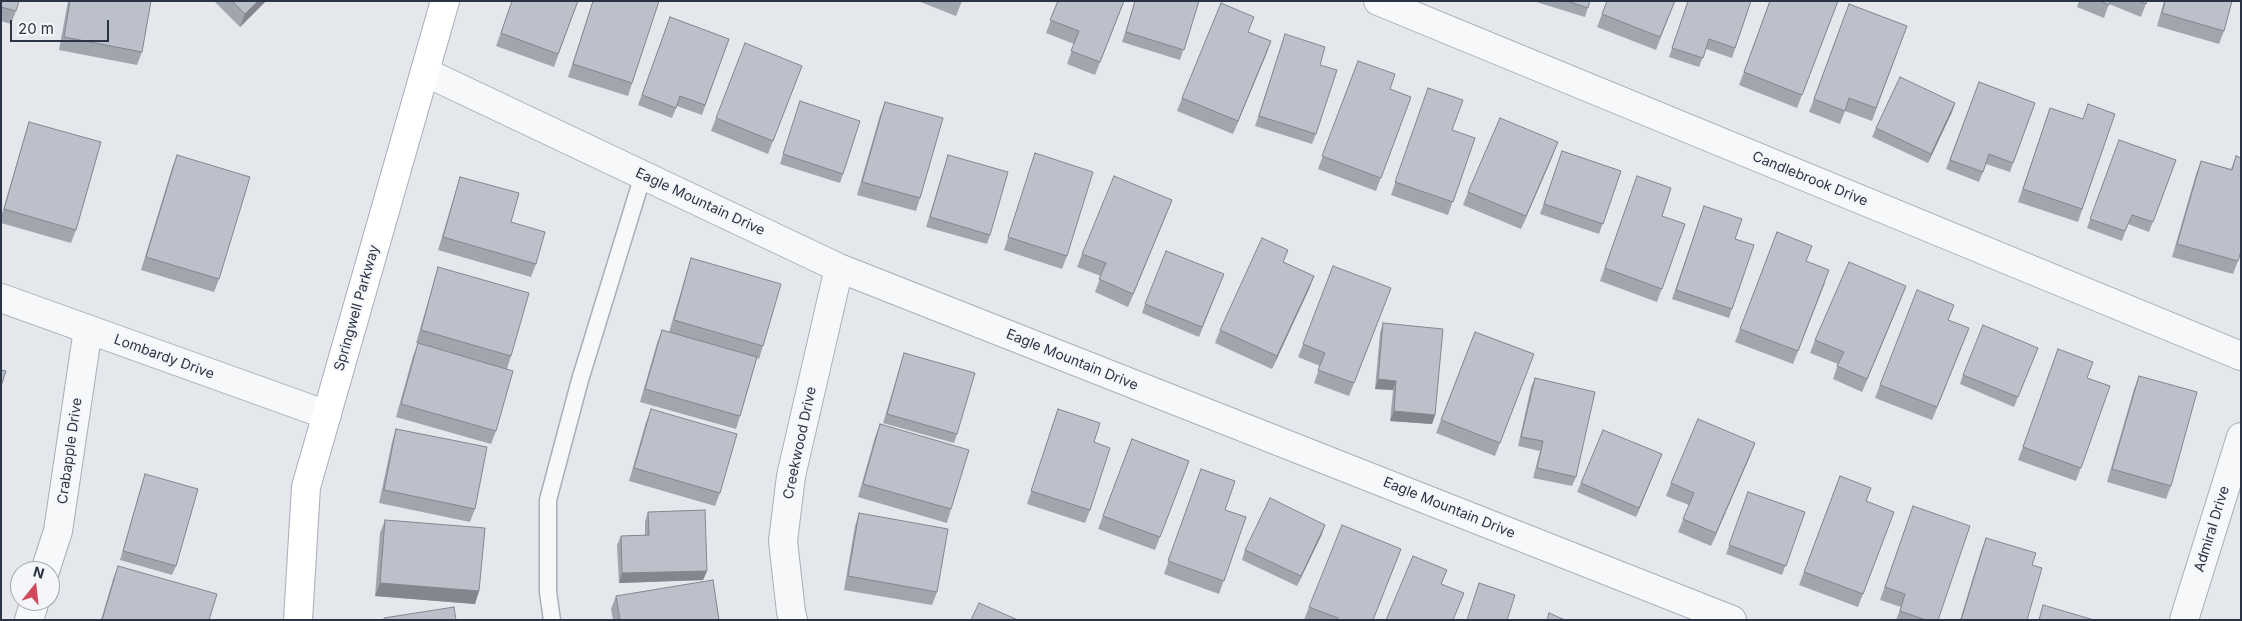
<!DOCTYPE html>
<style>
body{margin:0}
#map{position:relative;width:2242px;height:621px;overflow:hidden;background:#e4e7ec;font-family:Inter,sans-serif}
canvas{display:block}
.frame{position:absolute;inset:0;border:2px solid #2b3445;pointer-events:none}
.north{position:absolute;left:10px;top:561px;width:50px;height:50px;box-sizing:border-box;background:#f4f6f9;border:1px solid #a4a8b1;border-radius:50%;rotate:16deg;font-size:14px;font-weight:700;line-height:20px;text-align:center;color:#2b3445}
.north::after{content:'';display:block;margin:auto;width:18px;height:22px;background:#d1495b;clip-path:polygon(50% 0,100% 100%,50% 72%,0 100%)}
.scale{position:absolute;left:10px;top:20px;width:99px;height:22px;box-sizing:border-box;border:2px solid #2b3445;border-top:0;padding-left:6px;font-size:15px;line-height:18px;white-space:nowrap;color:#2b3445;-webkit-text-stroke:4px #f4f6f9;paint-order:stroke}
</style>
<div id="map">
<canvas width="2242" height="621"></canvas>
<div class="frame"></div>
<div class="north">N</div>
<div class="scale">20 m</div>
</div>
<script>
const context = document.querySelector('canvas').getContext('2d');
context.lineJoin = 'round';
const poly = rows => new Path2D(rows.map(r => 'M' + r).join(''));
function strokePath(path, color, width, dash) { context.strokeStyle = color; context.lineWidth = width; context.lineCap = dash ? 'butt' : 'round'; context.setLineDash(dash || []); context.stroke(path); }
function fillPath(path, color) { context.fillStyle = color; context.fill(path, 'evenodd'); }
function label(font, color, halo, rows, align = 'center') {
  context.font = font + ' Inter,sans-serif'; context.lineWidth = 4; context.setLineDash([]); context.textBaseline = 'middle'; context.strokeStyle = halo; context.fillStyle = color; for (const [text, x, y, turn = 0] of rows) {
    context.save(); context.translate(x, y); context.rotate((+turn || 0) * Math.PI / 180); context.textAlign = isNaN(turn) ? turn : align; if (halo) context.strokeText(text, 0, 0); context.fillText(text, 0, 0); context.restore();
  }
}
const lane = poly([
 [552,620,548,592,548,500,580,380,643,175]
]);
const street = poly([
 [1378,1,2241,356],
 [425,72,839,268,1732,620],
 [1,298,327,415],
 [45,571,58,531,88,329],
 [29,620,35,601],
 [793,620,791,612,783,541,791,476,839,268],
 [2184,620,2241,437]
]);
const secondary = poly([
 [298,620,306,487,445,1]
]);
strokePath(lane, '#a9aeb7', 19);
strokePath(street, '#a9aeb7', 30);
strokePath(secondary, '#a9aeb7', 30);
strokePath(lane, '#f7f8fa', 16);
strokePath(street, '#f7f8fa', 28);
strokePath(secondary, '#fff', 28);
fillPath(poly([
 [1,1,16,11,11,24,1,21],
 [68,1,151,1,142,52,137,65,59,50],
 [214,1,266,1,240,27],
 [512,1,578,1,554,67,496,46],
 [593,1,659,1,628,96,568,77],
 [918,1,962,1,956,16],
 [1058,1,1124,1,1095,75,1067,64,1074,44,1046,33],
 [1135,1,1199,1,1180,60,1122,42],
 [1533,1,1590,1,1585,17],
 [1607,1,1675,1,1656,50,1597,27],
 [1688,1,1751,1,1732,58,1706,49,1699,67,1669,57],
 [1770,1,1807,2,1838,1,1797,108,1739,85],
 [2079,1,2147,1,2141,17,2109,4,2104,18,2077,7],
 [2164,1,2232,1,2224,31,2219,44,2157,26],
 [1849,4,1907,26,1872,121,1845,111,1840,124,1809,112],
 [670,17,729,39,702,115,677,106,672,118,638,105],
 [1248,32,1271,41,1233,134,1177,111,1182,98],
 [1285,34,1320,65,1316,134,1312,144,1255,126],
 [1358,61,1390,89,1411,97,1376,191,1318,169],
 [802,66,768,154,711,131,716,118],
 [1979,82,2035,103,2010,172,1986,164,1979,182,1946,169],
 [1428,88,1452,130,1475,138,1448,215,1391,195],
 [885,102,920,198,916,211,857,195,880,115],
 [1955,103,1952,112,1928,163,1872,137,1876,128],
 [2088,104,2115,114,2078,222,2018,202,2050,108,2083,119],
 [797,111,843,174,840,183,780,164],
 [29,122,76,230,71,243,1,223,1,217,25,135],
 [2119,140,2176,160,2149,232,2128,224,2122,241,2087,228],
 [1562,151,1621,171,1599,234,1540,214],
 [1035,153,1067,256,1062,269,1004,250],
 [177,155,219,279,214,292,141,270,172,168],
 [948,155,990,235,987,244,926,227],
 [1553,155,1521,229,1463,205,1468,192],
 [2236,156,2238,261,2233,274,2172,257,2196,174,2201,161,2231,169],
 [1637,176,1662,216,1685,224,1657,302,1600,281],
 [460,177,511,222,536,264,531,277,438,250,456,190],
 [1172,200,1128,307,1095,292,1101,276,1077,267,1082,254],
 [1704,206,1735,239,1732,309,1729,318,1672,299],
 [1777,232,1807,262,1825,283,1793,364,1735,342],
 [1288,250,1283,262,1314,276,1309,289,1272,369,1215,343,1220,330],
 [691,258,763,346,759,359,757,358,740,416,736,429,640,402,657,343,662,330,669,332,687,271],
 [438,267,511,356,507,369,496,431,491,444,396,417,413,356,418,343,416,343,434,281],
 [1224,274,1199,337,1142,313,1145,304],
 [1906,286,1862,392,1833,379,1838,364,1810,353,1815,340],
 [1391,288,1349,396,1314,383,1320,366,1298,357,1303,344],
 [1948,320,1969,328,1932,420,1875,398,1880,385],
 [1383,323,1435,415,1432,424,1390,421,1393,390,1375,389,1380,333],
 [1475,332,1534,354,1495,456,1436,433],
 [2038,348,2014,407,1960,384,1963,375],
 [2058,349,2087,378,2110,386,2076,481,2018,460],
 [904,353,957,434,954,443,883,423],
 [2139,376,2171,486,2166,499,2107,482,2134,389],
 [1535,378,1576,477,1572,486,1533,478,1540,451,1518,446,1531,387],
 [651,409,720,493,715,506,629,481,646,422],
 [1058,409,1094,442,1090,510,1085,523,1027,504],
 [880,424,951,509,947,523,858,497,875,437],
 [396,429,475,509,470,522,379,503,392,442],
 [1132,439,1189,461,1155,550,1098,529],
 [1662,454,1636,517,1577,492,1581,483],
 [1750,456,1711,546,1678,532,1689,505,1666,496,1671,483],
 [1201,469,1225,510,1246,517,1219,594,1164,574],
 [145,474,176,566,172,575,120,560,142,483],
 [1840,476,1866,502,1894,512,1858,607,1799,585],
 [1748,492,1805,512,1782,575,1726,554],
 [1913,506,1938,620,1896,620,1901,607,1880,600],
 [648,512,707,571,703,580,619,583,617,545,621,536,645,535,645,522],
 [859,513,937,592,932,605,844,590,855,526],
 [385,520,479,591,475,604,375,596,380,533],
 [1322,534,1297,586,1242,560,1245,550],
 [1986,538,2032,565,2027,620,1960,620,1981,551],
 [1396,562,1373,620,1304,620,1309,607],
 [118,566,209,620,101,620,113,579],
 [616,596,719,620,613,620,611,609]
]), '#a1a5ae');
fillPath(poly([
 [258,1,266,1,240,27,245,14],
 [1271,41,1266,55,1233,134,1238,121],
 [1955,103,1952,112,1928,163,1931,154],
 [1558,142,1553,155,1521,229,1526,216],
 [1172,200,1167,213,1128,307,1133,294],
 [1314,276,1309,289,1272,369,1277,356],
 [1906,286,1901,299,1862,392,1867,379],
 [1969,328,1964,341,1932,420,1937,407],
 [1378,379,1396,381,1393,390,1375,389],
 [1394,411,1435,415,1432,424,1390,421],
 [1755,443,1750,456,1711,546,1716,533],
 [1662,454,1658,464,1636,517,1639,508],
 [1325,525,1322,534,1297,586,1301,576],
 [707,571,703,580,619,583,622,573],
 [380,583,479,591,475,604,375,596]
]), '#83868d');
const building = poly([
 [1,1,19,1,16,11,1,7,1,1],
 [70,1,151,1,142,52,64,37,70,1],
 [232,1,258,1,245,14,232,1],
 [512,1,578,1,558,54,501,33,512,1],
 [593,1,659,1,632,83,573,64,593,1],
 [1058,1,1124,1,1100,62,1071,51,1079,31,1050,20,1058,1],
 [1135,1,1199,1,1184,50,1126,32,1135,1],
 [1567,1,1590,1,1588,8,1567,1],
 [1607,1,1675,1,1660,37,1602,14,1607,1],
 [1688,1,1751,1,1735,48,1709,39,1703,58,1672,48,1688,1],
 [1770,1,1804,1,1807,2,1807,1,1838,1,1802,95,1744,72,1770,1],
 [2100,1,2110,1,2109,5,2100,1],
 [2139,1,2147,1,2146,4,2139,1],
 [2165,1,2232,1,2224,31,2162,13,2165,1],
 [1221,3,1254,17,1248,32,1271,41,1238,121,1182,98,1221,3],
 [1849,4,1907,26,1876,108,1849,98,1845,111,1814,99,1849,4],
 [670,17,729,39,705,105,680,96,676,108,642,95,670,17],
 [1285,34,1325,47,1320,65,1337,70,1316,134,1259,116,1285,34],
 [745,43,802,66,773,141,716,118,745,43],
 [1358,61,1395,74,1390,89,1411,97,1381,178,1322,156,1358,61],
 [1900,77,1955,103,1931,154,1876,128,1900,77],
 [1979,82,2035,103,2013,163,1989,154,1983,172,1950,160,1979,82],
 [1428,88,1463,100,1452,130,1475,138,1453,202,1395,182,1428,88],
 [800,101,860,121,843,174,783,154,800,101],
 [885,102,943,118,920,198,862,182,885,102],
 [2088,104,2115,114,2082,209,2023,189,2050,108,2083,119,2088,104],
 [1500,118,1558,142,1526,216,1468,192,1500,118],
 [29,122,101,142,76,230,4,209,29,122],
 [2119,140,2176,160,2153,222,2132,215,2125,231,2090,219,2119,140],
 [1562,151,1621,171,1603,224,1544,204,1562,151],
 [1035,153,1093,172,1067,256,1008,237,1035,153],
 [177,155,250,177,219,279,146,257,177,155],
 [948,155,1008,172,990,235,930,217,948,155],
 [2236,156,2241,158,2241,251,2238,261,2177,244,2201,161,2232,170,2236,156],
 [1114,176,1172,200,1133,294,1099,279,1106,263,1082,254,1114,176],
 [1637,176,1671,188,1662,216,1685,224,1662,289,1605,268,1637,176],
 [460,177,519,193,511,222,545,232,536,264,443,237,460,177],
 [1704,206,1742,219,1735,239,1754,245,1732,309,1676,290,1704,206],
 [1777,232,1812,246,1806,261,1829,270,1798,351,1740,329,1777,232],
 [1262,238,1288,250,1283,262,1314,276,1277,356,1220,330,1262,238],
 [1166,251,1224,274,1202,327,1145,304,1166,251],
 [691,258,781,284,763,346,674,320,691,258],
 [1849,262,1906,286,1867,379,1837,366,1844,352,1815,340,1849,262],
 [1333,266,1391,288,1354,383,1318,370,1325,353,1303,344,1333,266],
 [438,267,529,293,511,356,421,330,438,267],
 [1917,290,1954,305,1948,320,1969,328,1937,407,1880,385,1917,290],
 [1383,323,1443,329,1435,415,1394,411,1396,381,1378,379,1383,323],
 [1983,325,2038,348,2018,397,1963,375,1983,325],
 [662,330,757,357,740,416,645,389,662,330],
 [1475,332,1534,354,1500,443,1441,420,1475,332],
 [418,343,513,371,496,431,401,404,418,343],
 [2058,349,2093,362,2087,378,2110,386,2081,468,2023,447,2058,349],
 [904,353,975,373,957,434,887,414,904,353],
 [1,370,6,371,1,386,1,370],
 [2139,376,2197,392,2171,486,2112,469,2139,376],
 [1535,378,1595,392,1576,477,1537,468,1543,441,1521,437,1535,378],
 [651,409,737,434,720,493,634,468,651,409],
 [1058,409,1100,423,1094,442,1110,448,1090,510,1031,491,1058,409],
 [1698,419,1755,443,1716,533,1683,519,1694,493,1671,483,1698,419],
 [880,424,969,450,951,509,863,484,880,424],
 [396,429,487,447,475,509,384,490,396,429],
 [1603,430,1662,454,1639,508,1581,483,1603,430],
 [1132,439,1189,461,1160,537,1103,516,1132,439],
 [1201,469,1235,481,1225,510,1246,517,1224,581,1168,561,1201,469],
 [145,474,198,489,176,566,123,551,145,474],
 [1840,476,1871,488,1866,501,1894,512,1863,594,1804,572,1840,476],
 [1748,492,1805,512,1786,566,1729,545,1748,492],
 [1270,498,1325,525,1301,576,1245,550,1270,498],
 [1913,506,1970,526,1938,620,1926,620,1900,611,1905,594,1885,587,1913,506],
 [705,510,707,571,622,573,621,536,649,535,648,512,705,510],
 [859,513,948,529,937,592,848,576,859,513],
 [385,520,485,528,479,591,380,583,385,520],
 [1342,525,1401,549,1373,620,1337,620,1338,618,1309,607,1342,525],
 [1986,538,2036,553,2032,565,2042,568,2027,620,1961,620,1986,538],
 [1413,556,1447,570,1441,584,1464,593,1453,620,1386,620,1413,556],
 [118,566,217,594,209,620,102,620,118,566],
 [713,580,719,620,620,620,616,596,713,580],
 [1479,583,1515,595,1507,620,1467,620,1479,583],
 [979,603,1018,620,971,620,979,603],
 [2043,605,2094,620,2039,620,2043,605],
 [454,607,456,620,384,620,384,618,454,607],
 [1549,613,1565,620,1547,620,1549,613]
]);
fillPath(building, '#bbc0ca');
strokePath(building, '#83868d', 1);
label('14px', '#2b3445', '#f4f6f9', [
 ["Candlebrook Drive",1810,179,22],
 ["Eagle Mountain Drive",700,202,25],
 ["Springwell Parkway",357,308,-74],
 ["Lombardy Drive",164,357,20],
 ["Eagle Mountain Drive",1072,360,22],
 ["Creekwood Drive",800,443,-78],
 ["Crabapple Drive",70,451,-82],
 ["Eagle Mountain Drive",1449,508,22],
 ["Admiral Drive",2212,529,-73]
]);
</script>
